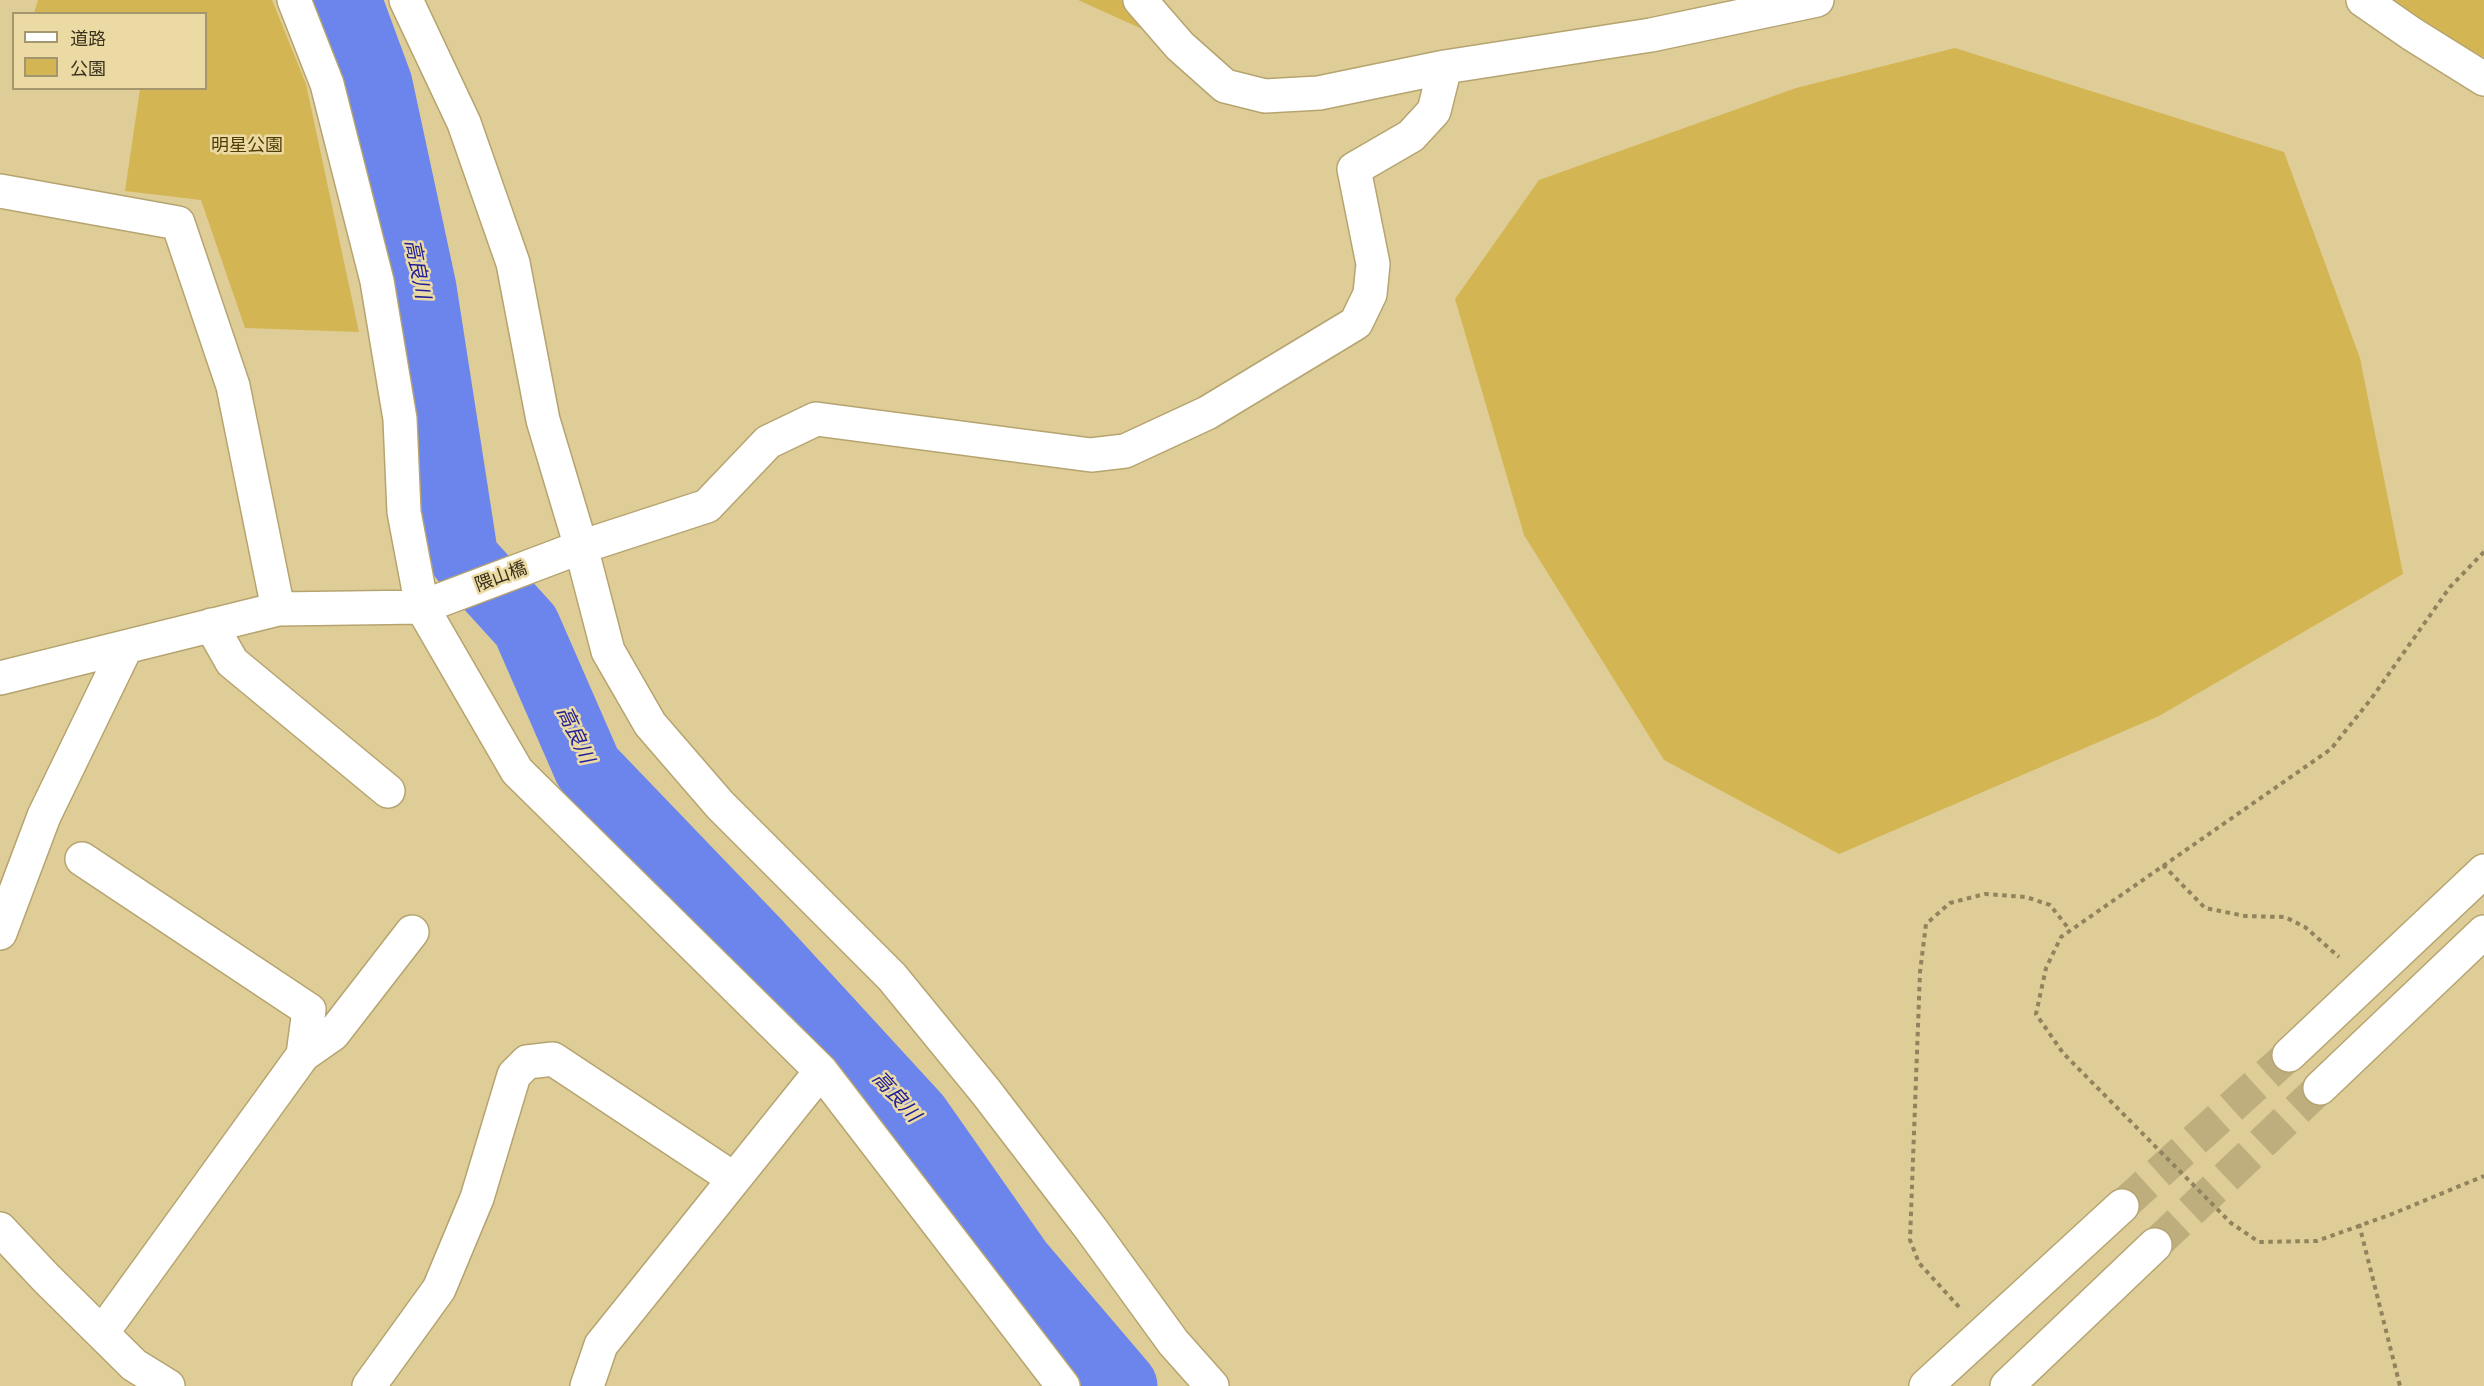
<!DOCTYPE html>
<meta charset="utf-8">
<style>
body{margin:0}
#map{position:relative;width:2484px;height:1386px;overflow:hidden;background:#dfcd97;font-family:Figtree,"Noto Sans JP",sans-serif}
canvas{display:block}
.legend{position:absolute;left:12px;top:12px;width:195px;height:78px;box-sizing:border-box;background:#ecdaa4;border:2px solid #a4976e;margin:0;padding:8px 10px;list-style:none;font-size:18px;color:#39321c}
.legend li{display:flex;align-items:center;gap:12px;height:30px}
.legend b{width:30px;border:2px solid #a4976e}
</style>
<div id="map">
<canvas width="2484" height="1386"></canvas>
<ul class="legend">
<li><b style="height:8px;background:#fff"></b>道路</li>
<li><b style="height:16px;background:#d4b553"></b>公園</li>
</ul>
</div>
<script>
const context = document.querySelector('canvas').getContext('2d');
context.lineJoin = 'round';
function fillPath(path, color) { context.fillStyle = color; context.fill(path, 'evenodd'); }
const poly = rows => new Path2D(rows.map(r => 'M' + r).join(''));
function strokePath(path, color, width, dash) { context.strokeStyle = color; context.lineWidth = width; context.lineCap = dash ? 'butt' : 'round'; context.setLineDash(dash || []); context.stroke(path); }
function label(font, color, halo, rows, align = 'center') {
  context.font = font + ' Figtree,"Noto Sans JP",sans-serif'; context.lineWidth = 5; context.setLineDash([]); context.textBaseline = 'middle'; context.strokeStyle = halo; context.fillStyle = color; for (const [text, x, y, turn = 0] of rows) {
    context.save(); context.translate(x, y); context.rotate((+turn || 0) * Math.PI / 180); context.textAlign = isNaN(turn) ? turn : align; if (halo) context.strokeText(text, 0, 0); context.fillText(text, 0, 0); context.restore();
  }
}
fillPath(poly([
 [38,0,272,0,306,84,359,332,245,328,201,200,125,191,140,89,206,88,206,14,34,13],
 [1078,0,1140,0,1180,46],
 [2373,0,2484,0,2484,57],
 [1955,48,2284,152,2360,358,2403,574,2159,716,1839,854,1664,760,1524,535,1455,299,1539,180,1796,88]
]), '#d4b553');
strokePath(poly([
 [347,0,378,84,422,288,464,558,526,626,588,768,759,946,916,1117,1019,1264,1123,1386]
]), '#6c85ec', 69);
strokePath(poly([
 [2122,1206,2289,1055],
 [2155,1245,2320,1088]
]), '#beae7e', 33, [33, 16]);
const minor = poly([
 [294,0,327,84,377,281,400,419,404,512,422,607,517,771,821,1071,1063,1386],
 [406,0,464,123,513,263,543,420,581,547,608,651,650,724,720,805,892,977,986,1092,1091,1229,1173,1342,1212,1386],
 [1140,0,1180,46,1225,86,1265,96,1319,93,1445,67,1651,35,1817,0],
 [2363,0,2412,34,2484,79],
 [0,191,178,223,233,386,278,609],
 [211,625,232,662,388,791],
 [0,678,278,609,422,607,581,547,707,506,768,442,816,419,1091,455,1125,451,1207,413,1356,323,1370,294,1373,264,1354,169,1411,136,1434,111,1445,67],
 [82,859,309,1010,303,1055],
 [0,933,44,816,126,647],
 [2289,1055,2484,871],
 [2320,1088,2484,932],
 [0,1229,46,1278,134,1365,168,1386],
 [102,1333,303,1055,333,1034,412,932],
 [369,1386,439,1289,477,1198,514,1075,527,1062,553,1059,734,1179],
 [587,1386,601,1345,821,1071],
 [1926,1386,2122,1206],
 [2007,1386,2155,1245]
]);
strokePath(minor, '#b6a470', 36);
strokePath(poly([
 [2484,552,2450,587,2371,699,2331,749,2061,937,2046,968,2036,1014,2063,1053,2231,1223,2259,1242,2317,1241,2392,1214,2484,1176],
 [2163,865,2205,908,2245,916,2285,917,2305,927,2339,957],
 [2359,1224,2400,1386],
 [1959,1307,1919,1263,1910,1240,1920,972,1926,924,1950,903,1985,894,2026,897,2050,905,2069,929]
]), '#90835d', 4, [4.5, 4.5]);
strokePath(minor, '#fff', 33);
label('18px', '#4f3f03', '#ecdaa4', [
 ["明星公園",247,146]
]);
label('18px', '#39321c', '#ecdaa4', [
 ["隈山橋",501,577,-20]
]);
label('italic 20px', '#212099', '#ecdaa4', [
 ["高良川",417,269,79],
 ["高良川",575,735,65],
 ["高良川",896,1097,48]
]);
</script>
